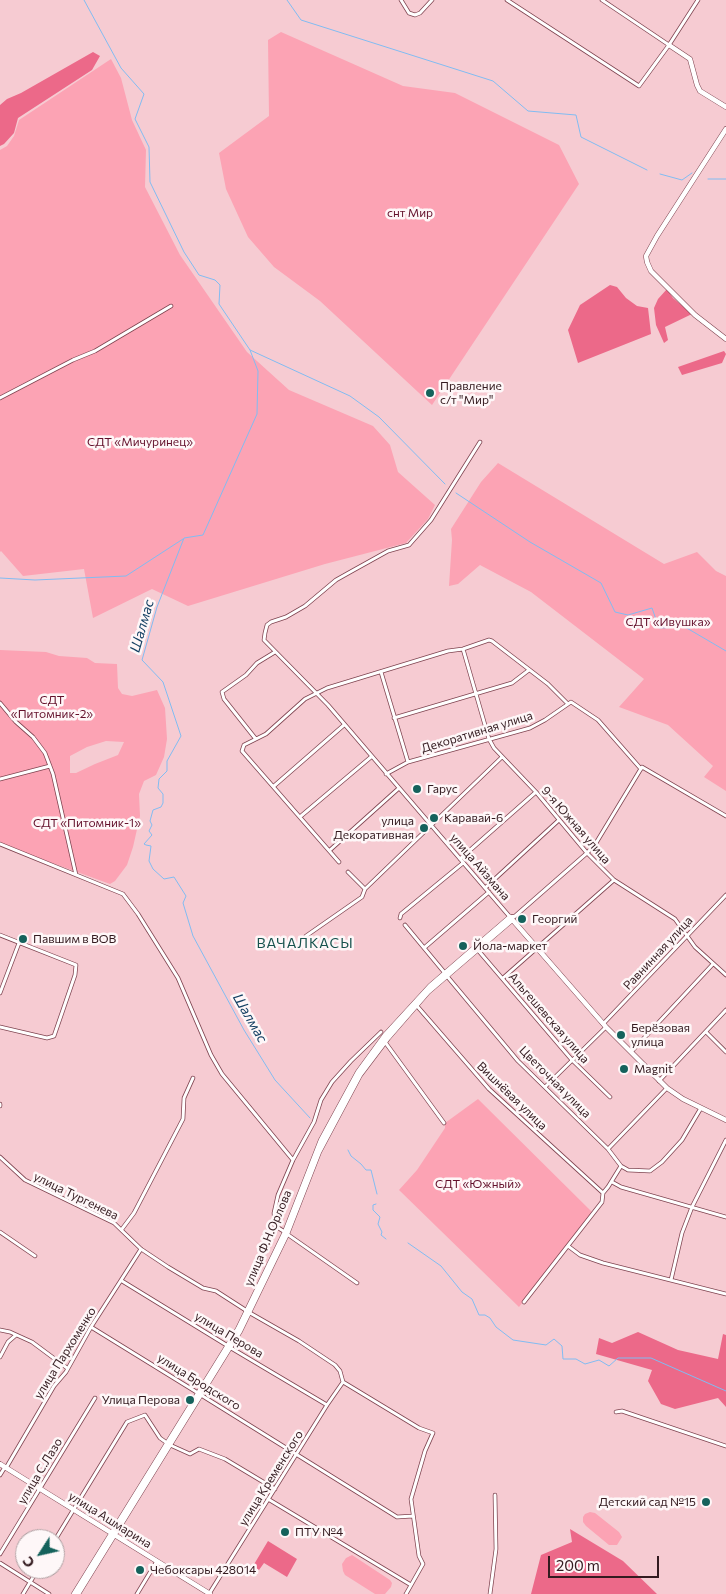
<!DOCTYPE html>
<meta charset="utf-8">
<style>
body{margin:0}
#map{position:relative;width:726px;height:1594px;overflow:hidden;background:#f6cbd2;font-family:Commissioner,sans-serif}
canvas{display:block}
.north{position:absolute;left:15px;top:1529px;width:50px;height:50px;box-sizing:border-box;background:#fef7f8;border:1px solid #ad9fa1;border-radius:50%;rotate:235deg;font-size:14px;font-weight:700;line-height:20px;text-align:center;color:#331a1f}
.north::after{content:'';display:block;margin:auto;width:18px;height:22px;background:#15625c;clip-path:polygon(50% 0,100% 100%,50% 72%,0 100%)}
.scale{position:absolute;left:548px;top:1556px;width:111px;height:22px;box-sizing:border-box;border:2px solid #331a1f;border-top:0;padding-left:6px;font-size:15px;line-height:18px;white-space:nowrap;color:#331a1f;-webkit-text-stroke:4px #fef7f8;paint-order:stroke}
</style>
<div id="map">
<canvas width="726" height="1594"></canvas>
<div class="north">С</div>
<div class="scale">200 m</div>
</div>
<script>
const context = document.querySelector('canvas').getContext('2d');
context.lineJoin = 'round';
function fillPath(path, color) { context.fillStyle = color; context.fill(path, 'evenodd'); }
const poly = rows => new Path2D(rows.map(r => 'M' + r).join(''));
function strokePath(path, color, width, dash) { context.strokeStyle = color; context.lineWidth = width; context.lineCap = dash ? 'butt' : 'round'; context.setLineDash(dash || []); context.stroke(path); }
function label(font, color, halo, rows, align = 'center') {
  context.font = font + ' Commissioner,sans-serif'; context.lineWidth = 5; context.setLineDash([]); context.textBaseline = 'middle'; context.strokeStyle = halo; context.fillStyle = color; for (const [text, x, y, turn = 0] of rows) {
    context.save(); context.translate(x, y); context.rotate((+turn || 0) * Math.PI / 180); context.textAlign = isNaN(turn) ? turn : align; if (halo) context.strokeText(text, 0, 0); context.fillText(text, 0, 0); context.restore();
  }
}
fillPath(poly([
 [281,32,403,86,455,93,559,145,579,184,432,405,320,301,274,267,248,237,226,189,219,153,269,116,268,40],
 [111,59,121,78,132,120,146,150,145,187,180,255,247,352,289,390,373,426,390,445,398,472,435,505,428,519,406,543,325,564,188,606,152,589,93,618,84,569,23,576,1,551,0,552,0,150,7,146,14,136,19,120],
 [498,463,664,564,697,552,716,571,726,576,726,791,704,777,713,766,668,725,619,707,644,679,531,592,480,565,458,584,449,586,452,540,451,529,481,482],
 [0,650,46,652,59,656,87,658,95,663,117,664,118,688,122,694,132,696,157,690,165,708,167,739,164,757,156,775,144,781,139,794,140,816,133,847,127,865,115,881,110,884,0,844,0,780,48,765,0,778],
 [106,741,124,742,118,755,95,764,76,773,70,773,70,756,87,747],
 [478,1099,592,1212,519,1307,399,1190,417,1170,445,1128,445,1123],
 [590,1512,595,1513,619,1532,622,1537,617,1545,609,1545,586,1526,583,1522,583,1517,585,1514],
 [352,1555,390,1580,392,1583,391,1587,385,1594,375,1594,345,1575,343,1571,342,1564,346,1558]
]), '#fca3b4');
fillPath(poly([
 [93,52,100,56,92,70,18,118,14,133,4,144,0,146,0,105,7,99,21,93],
 [610,285,617,287,626,298,637,306,648,308,651,334,578,363,568,330,580,305],
 [667,289,673,298,692,314,665,327,668,340,664,343,656,325,654,308,658,299],
 [724,351,726,354,722,363,682,375,678,367],
 [638,1332,678,1350,718,1359,723,1334,726,1335,726,1407,718,1398,675,1409,661,1404,648,1381,652,1370,596,1354,599,1338,612,1343],
 [570,1529,623,1561,657,1594,531,1594,541,1555,572,1542],
 [268,1541,297,1559,287,1577,264,1563,259,1570,253,1566]
]), '#ec6989');
strokePath(poly([
 [84,0,121,68,144,94,135,119,149,147,150,182,184,252,199,275,215,280,220,285,219,304,250,350,350,396,379,417,445,484],
 [287,0,301,20,493,81,528,111,576,115,581,137,647,170],
 [660,174,682,180,692,173],
 [708,179,726,179],
 [250,350,258,371,257,414,203,535,184,538,157,607,142,660,163,682,181,736,167,761,167,771,159,779,158,788,163,794,163,803,161,807,153,810,150,821,152,825,149,831,152,835,144,844,146,845,151,846,149,861,153,869,164,879,174,877,186,896,183,903,193,936,244,1030,275,1080,310,1118],
 [456,493,530,542,601,583,615,612,628,615,652,608,659,628,685,627,726,651],
 [0,578,35,580,126,576,183,539],
 [348,1150,351,1156,361,1164,366,1170,371,1170,377,1194],
 [376,1204,373,1205,373,1210,380,1217,378,1224,382,1232,381,1235,386,1239],
 [408,1243,441,1266,462,1292,472,1299,479,1315,485,1315,490,1318,496,1327,513,1340,546,1345,554,1339,562,1346,563,1359,576,1359,585,1364,599,1360,609,1366,618,1358,651,1358,726,1391]
]), '#81bcf2', 1);
const street = poly([
 [401,0,409,13,415,15,420,13,432,0],
 [507,0,639,86,669,45,698,0],
 [602,0,669,45],
 [0,398,73,360,95,351,171,306],
 [480,442,431,520,409,545,388,551,352,571,336,580,305,606,286,617,271,622,267,625,265,633,264,640,328,705,510,917,515,916],
 [463,649,489,739,494,748,536,792,587,853,614,880,675,919,695,947,726,975],
 [381,672,408,762],
 [0,703,16,722,33,737,45,753,53,774,76,875],
 [394,718,512,683,529,670],
 [255,738,224,699,222,692,246,675,257,663,275,652],
 [386,774,408,762,530,728,545,720,571,702,598,720,641,769],
 [0,779,50,766],
 [274,786,344,725],
 [301,816,371,757],
 [0,844,123,894,138,914,178,978,211,1055,222,1074,293,1160],
 [330,850,398,789],
 [460,859,536,792],
 [339,862,242,751,244,745,266,734,305,699,327,688,350,681,448,651,463,649,489,640,492,641,548,684,568,704],
 [348,872,365,889],
 [485,888,559,820],
 [514,917,587,853,596,843,642,767,726,816],
 [400,918,401,914,463,863],
 [405,925,444,972],
 [0,935,76,965,75,975,54,1036,47,1038,0,1027],
 [306,936,362,897,365,889,502,757],
 [424,948,489,892],
 [477,949,572,1060,610,1097],
 [446,975,518,1061,608,1149,621,1166,628,1170,650,1171,662,1162,682,1140,701,1108],
 [503,978,614,880],
 [0,993,19,943],
 [417,1006,489,1089,603,1193],
 [603,1024,726,895],
 [706,1032,726,1052],
 [385,1042,444,1123],
 [631,1052,713,964],
 [659,1081,726,1010],
 [545,1087,606,1027],
 [0,1104,0,1106],
 [608,1149,667,1088],
 [0,1157,25,1180,114,1223,141,1249,168,1267,203,1288,216,1291,247,1311],
 [612,1182,621,1187,726,1217],
 [122,1229,134,1213,183,1119,184,1098,193,1078],
 [0,1232,35,1256],
 [285,1232,275,1226,274,1213,278,1195,293,1160,314,1122,321,1100,332,1082,351,1061,381,1032],
 [287,1234,357,1283],
 [568,1246,580,1255,603,1263,726,1294],
 [671,1280,682,1233,692,1207,726,1140],
 [122,1281,228,1346],
 [524,1302,602,1202,603,1193,608,1187,621,1166],
 [250,1313,299,1341,335,1365,340,1371,343,1382],
 [91,1327,198,1393],
 [0,1330,10,1332,32,1342,67,1368],
 [231,1348,327,1405],
 [0,1357,8,1342,16,1335],
 [343,1382,419,1428,433,1433,425,1451,411,1499,419,1556,423,1564,406,1594],
 [201,1395,397,1517,413,1516],
 [616,1412,622,1411,726,1446],
 [170,1445,190,1454,199,1449,225,1459,275,1489],
 [6,1468,54,1386,66,1372,91,1327,141,1249],
 [0,1475,5,1467],
 [268,1499,411,1585],
 [55,1540,127,1422,145,1415,160,1438,167,1443],
 [0,1554,95,1398],
 [0,1563,49,1594],
 [23,1594,38,1569],
 [137,1594,157,1561],
 [209,1594,327,1405,343,1382],
 [490,1594,496,1549,495,1495]
]);
const secondary = poly([
 [669,45,690,59,697,85,700,91,726,107],
 [726,129,657,236,646,256,647,262,651,271,695,315,726,339],
 [0,1464,210,1594],
 [74,1594,238,1329,285,1232,321,1140,358,1072,385,1035,430,986,510,917,606,1027,667,1088,683,1099,726,1120],
 [78,1594,240,1331,287,1234,319,1152,360,1075,388,1038,428,992,512,920]
]);
strokePath(street, '#7f4450', 4.5);
strokePath(secondary, '#7f4450', 5.5);
strokePath(street, '#fff', 3);
strokePath(secondary, '#fff', 4.5);
for (const [x, y, r, color] of [
 [430,393,5,"#15625c"],
 [417,789,5,"#15625c"],
 [434,818,5,"#15625c"],
 [424,828,5,"#15625c"],
 [522,919,5,"#15625c"],
 [23,939,5,"#15625c"],
 [463,946,5,"#15625c"],
 [621,1035,5,"#15625c"],
 [624,1069,5,"#15625c"],
 [190,1400,5,"#15625c"],
 [706,1502,5,"#15625c"],
 [285,1532,5,"#15625c"],
 [140,1570,5,"#15625c"]
]) { const dot = new Path2D(); dot.arc(x, y, r, 0, 2 * Math.PI); context.fillStyle = color; context.fill(dot); strokePath(dot, '#fef7f8', 2); }
label('12px', '#64112c', '#fef7f8', [
 ["снт Мир",410,213],
 ["СДТ «Мичуринец»",140,442],
 ["СДТ «Ивушка»",668,622],
 ["СДТ",52,700],
 ["«Питомник-2»",52,714],
 ["СДТ «Питомник-1»",87,823],
 ["СДТ «Южный»",478,1184]
]);
label('12px', '#331a1f', '#fef7f8', [
 ["Правление",440,386],
 ["с/т \"Мир\"",440,400],
 ["Гарус",427,789],
 ["Каравай-6",444,818],
 ["улица",414,821,"right"],
 ["Декоративная",414,835,"right"],
 ["Георгий",532,919],
 ["Павшим в ВОВ",33,939],
 ["Йола-маркет",473,946],
 ["Берёзовая",631,1028],
 ["улица",631,1042],
 ["Magnit",634,1069],
 ["Улица Перова",180,1400,"right"],
 ["Детский сад №15",696,1502,"right"],
 ["ПТУ №4",295,1532],
 ["Чебоксары 428014",150,1570]
], 'left');
label('12px', '#331a1f', '#fef7f8', [
 ["Декоративная улица",477,732,-17],
 ["9-я Южная улица",576,825,49],
 ["улица Айзмана",480,867,49],
 ["Равнинная улица",658,953,-47],
 ["Альгешевская улица",549,1018,49],
 ["Цветочная улица",555,1082,45],
 ["Вишнёвая улица",512,1096,44],
 ["улица Тургенева",76,1196,26],
 ["улица Ф.Н.Орлова",268,1238,-67],
 ["улица Перова",229,1335,31],
 ["улица Пархоменко",65,1353,-58],
 ["улица Бродского",199,1382,32],
 ["улица С.Лазо",40,1471,-59],
 ["улица Кременского",271,1478,-58],
 ["улица Ашмарина",110,1520,32]
]);
label('italic 14px', '#133f62', '#fef7f8', [
 ["Шалмас",142,626,-74],
 ["Шалмас",250,1018,60]
]);
context.letterSpacing = '1px';
label('14px', '#17524d', '#fef7f8', [
 ["ВАЧАЛКАСЫ",305,943]
]);
context.letterSpacing = '0px';
</script>
